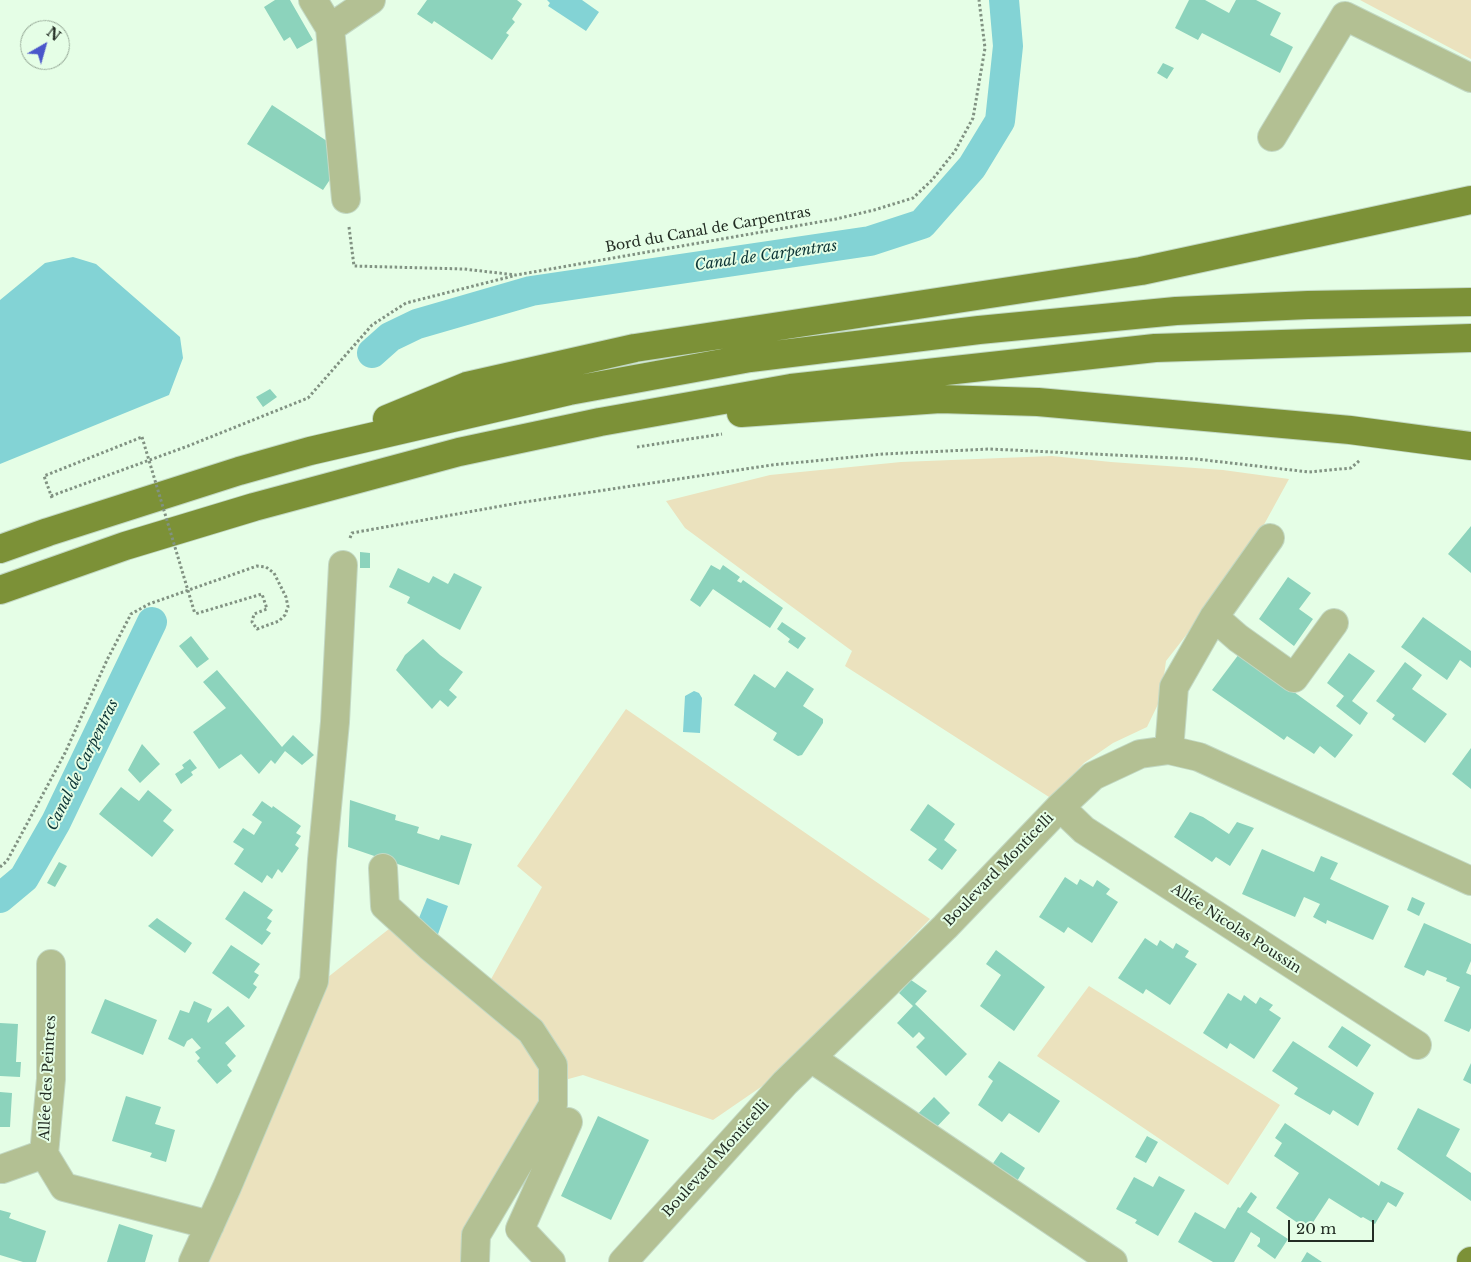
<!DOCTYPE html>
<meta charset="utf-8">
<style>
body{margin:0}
#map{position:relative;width:1471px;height:1262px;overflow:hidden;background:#e5fee6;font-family:"Libre Baskerville",serif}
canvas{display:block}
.north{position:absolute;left:20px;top:20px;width:50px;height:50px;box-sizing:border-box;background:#e5fee6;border:1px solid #97aa98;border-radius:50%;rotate:38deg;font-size:14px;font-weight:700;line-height:20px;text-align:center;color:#232d24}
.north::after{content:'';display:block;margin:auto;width:18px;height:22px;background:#4a56cb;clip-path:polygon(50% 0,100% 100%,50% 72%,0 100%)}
.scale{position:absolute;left:1288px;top:1220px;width:86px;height:22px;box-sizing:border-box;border:2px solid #232d24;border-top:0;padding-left:6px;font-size:15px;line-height:18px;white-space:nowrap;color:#232d24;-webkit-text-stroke:4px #e5fee6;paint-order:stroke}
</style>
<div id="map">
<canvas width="1471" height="1262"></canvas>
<div class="north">N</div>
<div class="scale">20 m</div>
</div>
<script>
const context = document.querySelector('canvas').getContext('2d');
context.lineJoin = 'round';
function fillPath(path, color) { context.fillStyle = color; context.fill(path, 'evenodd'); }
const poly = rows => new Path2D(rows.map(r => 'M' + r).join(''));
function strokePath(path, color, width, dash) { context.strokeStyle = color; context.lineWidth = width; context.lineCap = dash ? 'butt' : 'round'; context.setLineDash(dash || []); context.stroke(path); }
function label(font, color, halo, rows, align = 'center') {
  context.font = font + ' "Libre Baskerville",serif'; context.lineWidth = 4; context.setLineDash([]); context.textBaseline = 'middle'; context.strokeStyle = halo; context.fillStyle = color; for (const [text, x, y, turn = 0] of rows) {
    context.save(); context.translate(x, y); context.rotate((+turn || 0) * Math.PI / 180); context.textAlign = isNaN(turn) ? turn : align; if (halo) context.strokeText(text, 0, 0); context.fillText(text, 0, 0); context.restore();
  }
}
fillPath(poly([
 [1360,0,1471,0,1471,59],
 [1052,456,1111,462,1223,470,1289,479,1244,561,1166,661,1161,698,1147,727,1113,743,1084,763,1064,785,1049,797,845,666,852,651,685,528,666,501,770,475,901,462],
 [626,709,930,919,777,1076,713,1120,583,1075,561,1081,466,1262,201,1262,323,981,394,925,485,990,542,887,517,866],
 [1089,986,1280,1105,1228,1185,1037,1056]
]), '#ebe2be');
fillPath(poly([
 [547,0,582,0,599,12,586,31,548,6,550,3],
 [73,257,96,264,180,337,183,358,169,395,0,464,0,300,45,263],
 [694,691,699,693,702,698,700,733,683,732,685,696],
 [427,898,448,906,437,937,417,923]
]), '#83d3d5');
strokePath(poly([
 [372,353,390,337,417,324,531,291,870,241,922,224,972,167,1000,121,1008,46,1004,0],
 [0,898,24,878,56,822,152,622]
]), '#83d3d5', 30);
fillPath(poly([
 [275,0,290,0,313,40,297,49,290,37,284,41,264,7],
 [427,0,517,0,522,4,512,19,515,22,506,33,509,35,492,60,434,21,432,24,417,14],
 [1189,0,1205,0,1229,13,1236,0,1256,0,1281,13,1270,35,1293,47,1280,73,1202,33,1198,40,1175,28],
 [1163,63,1174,68,1167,79,1157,73],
 [272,105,333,145,335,172,323,190,247,144],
 [270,389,277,397,263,407,256,397],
 [1471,526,1471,573,1448,554],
 [360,552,370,553,370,568,360,568],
 [711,565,720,570,723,565,740,577,737,581,741,583,743,580,783,608,770,628,713,589,700,607,690,600],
 [398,568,429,583,433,576,448,584,454,573,482,587,460,630,407,603,410,597,389,587],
 [1288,577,1311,593,1299,609,1313,619,1294,646,1259,619],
 [1423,617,1471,651,1471,668,1460,660,1447,680,1401,647],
 [782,622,806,638,798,649,788,642,790,639,777,629],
 [191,636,209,659,197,668,179,646],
 [423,639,440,655,463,672,449,690,457,697,448,707,440,700,432,709,396,670,405,655],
 [1349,653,1375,671,1352,701,1368,713,1360,725,1336,706,1344,696,1327,683],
 [1239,654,1283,684,1353,735,1335,758,1320,746,1314,754,1287,736,1284,740,1212,690],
 [1405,662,1422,675,1412,689,1447,714,1425,743,1392,719,1395,715,1376,701],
 [217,670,282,747,293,735,314,755,302,765,285,751,275,764,271,760,259,774,241,754,219,769,193,732,226,708,203,682],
 [787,671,814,689,803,706,823,719,823,723,802,755,798,756,773,740,777,733,734,705,754,674,775,688],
 [142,744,160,764,140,783,128,770],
 [1471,748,1471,789,1452,774],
 [190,759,197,768,191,772,193,775,181,784,175,774,184,768,182,765],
 [121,787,139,801,148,790,172,810,163,821,174,830,152,857,99,814],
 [350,800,396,815,395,820,419,827,417,833,439,840,441,835,472,844,459,885,348,847],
 [262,801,272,808,273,806,301,826,296,833,301,836,295,845,299,848,282,873,278,869,272,879,267,875,262,883,234,864,244,849,233,842,243,828,254,835,262,822,252,815],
 [928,804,955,824,944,840,957,850,942,870,928,860,937,849,910,830],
 [1190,812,1203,817,1229,834,1237,822,1254,828,1230,866,1216,857,1212,862,1174,837],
 [1262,849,1314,872,1321,856,1338,863,1330,879,1389,906,1373,940,1327,920,1326,924,1313,917,1320,904,1304,897,1295,917,1242,894],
 [59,862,67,866,55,887,47,883],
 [1065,877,1077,885,1080,879,1093,887,1097,880,1110,889,1106,894,1118,902,1092,943,1068,927,1064,933,1039,917],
 [244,891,273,910,267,918,272,921,266,930,271,933,262,945,225,919],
 [1412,897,1425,903,1419,916,1407,910],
 [157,918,192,943,185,953,148,926],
 [1424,923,1471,944,1471,961,1466,973,1471,975,1471,1028,1469,1032,1444,1021,1460,987,1446,981,1447,978,1427,970,1424,976,1404,967],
 [1145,938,1157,946,1160,940,1173,949,1176,943,1189,951,1185,957,1197,964,1170,1005,1146,989,1143,994,1118,978],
 [231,945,260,964,254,972,259,975,253,984,257,987,249,999,212,973],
 [996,950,1045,987,1014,1031,980,1006,1001,975,986,964],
 [911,980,927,991,915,1004,967,1054,946,1076,916,1047,925,1038,919,1032,913,1038,897,1023,913,1006,899,993],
 [1228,993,1241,1001,1244,995,1256,1004,1260,997,1273,1005,1269,1010,1281,1018,1254,1059,1230,1043,1227,1049,1203,1033],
 [105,999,157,1020,143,1055,91,1033],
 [194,1001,212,1009,207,1021,208,1023,228,1006,245,1026,225,1043,236,1056,227,1065,232,1071,217,1084,197,1061,200,1058,195,1052,201,1048,192,1038,187,1041,184,1047,168,1039,180,1010,189,1013],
 [0,1023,18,1024,16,1062,21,1062,20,1077,0,1076],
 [1342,1026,1371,1045,1357,1067,1328,1047],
 [1293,1041,1374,1093,1358,1126,1333,1110,1330,1115,1294,1094,1298,1088,1272,1071],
 [999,1061,1060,1101,1039,1133,1009,1113,1002,1122,978,1105,993,1081,988,1077],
 [1471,1063,1471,1084,1463,1080],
 [0,1092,12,1093,10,1127,0,1127],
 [126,1096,161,1107,155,1124,175,1130,166,1162,150,1157,152,1153,112,1141],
 [934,1097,950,1113,932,1132,913,1119],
 [1418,1108,1460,1129,1446,1156,1471,1173,1471,1201,1397,1149],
 [598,1116,649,1140,611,1220,561,1196],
 [1285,1123,1379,1186,1381,1181,1404,1193,1396,1207,1388,1202,1375,1224,1363,1217,1361,1218,1329,1198,1308,1230,1276,1208,1299,1173,1274,1156,1282,1143,1275,1138],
 [1147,1136,1158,1142,1146,1163,1135,1157],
 [1001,1152,1025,1168,1014,1186,989,1169],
 [1159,1176,1185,1190,1158,1236,1135,1223,1137,1220,1116,1209,1134,1177,1153,1187],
 [1251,1192,1257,1197,1247,1212,1288,1239,1275,1259,1257,1246,1260,1242,1260,1238,1251,1232,1234,1262,1213,1262,1178,1242,1195,1212,1225,1229,1238,1207,1240,1208],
 [0,1210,11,1213,9,1218,46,1231,36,1262,23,1262,0,1255],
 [119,1224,153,1235,145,1262,107,1262],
 [1307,1252,1322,1262,1301,1262]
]), '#8cd3bc');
const minor = poly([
 [313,0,330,28,346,199],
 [330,28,371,0],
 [1272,137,1345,16,1471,78],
 [1214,617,1238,638,1294,678,1334,623],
 [1169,750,1174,687,1214,617,1270,538],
 [1060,807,1084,830,1417,1045],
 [383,868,385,906,429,946,531,1031,553,1065,553,1105,476,1235,475,1262],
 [51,964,51,1079,44,1154,64,1187,210,1225],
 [811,1058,1113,1262],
 [2,1169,44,1154],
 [193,1262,227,1187,314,981,322,860,335,722,343,565],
 [551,1262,520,1229,568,1122],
 [623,1262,785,1083,945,927,1060,807,1093,776,1140,754,1169,750,1199,757,1471,881]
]);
const major = poly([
 [741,413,940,399,1038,402,1350,430,1471,446],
 [387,419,467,386,635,348,1141,271,1471,200],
 [0,549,48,532,239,471,310,451,569,391,750,358,979,330,1176,311,1308,305,1471,302],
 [0,590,125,546,254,507,459,452,600,422,791,388,1155,348,1471,338],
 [1471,1262,1471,1261]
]);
strokePath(minor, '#c2d8c3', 30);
strokePath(major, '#c2d8c3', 30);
strokePath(poly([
 [349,227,354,266,464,269,516,275,836,219,874,210,913,198,932,180,955,151,973,118,985,48,979,0],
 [637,447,722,434],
 [51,496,188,446,308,398,372,325,406,303,513,276],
 [52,498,44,476,142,437],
 [350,538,352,533,518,503,772,465,883,454,990,449,1196,459,1309,472,1351,468,1360,460],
 [0,867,7,861,65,753,107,660,131,614,149,604,257,566,266,567,274,573,286,597,288,607,285,615,279,621,257,629,252,622,254,614,267,609,262,594,195,614]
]), '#819282', 3, [2.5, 2.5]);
strokePath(minor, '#b3c093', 28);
strokePath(major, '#7c9137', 28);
strokePath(poly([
 [142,437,195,614]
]), '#819282', 3, [2.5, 2.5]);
label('14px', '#232d24', '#e5fee6', [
 ["Bord du Canal de Carpentras",708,230,-10],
 ["Boulevard Monticelli",999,870,-46],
 ["Allée Nicolas Poussin",1236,929,33],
 ["Allée des Peintres",48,1078,-87],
 ["Boulevard Monticelli",716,1159,-48]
]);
label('italic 15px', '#0d3536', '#e5fee6', [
 ["Canal de Carpentras",766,256,-8],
 ["Canal de Carpentras",83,765,-64]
]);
</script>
